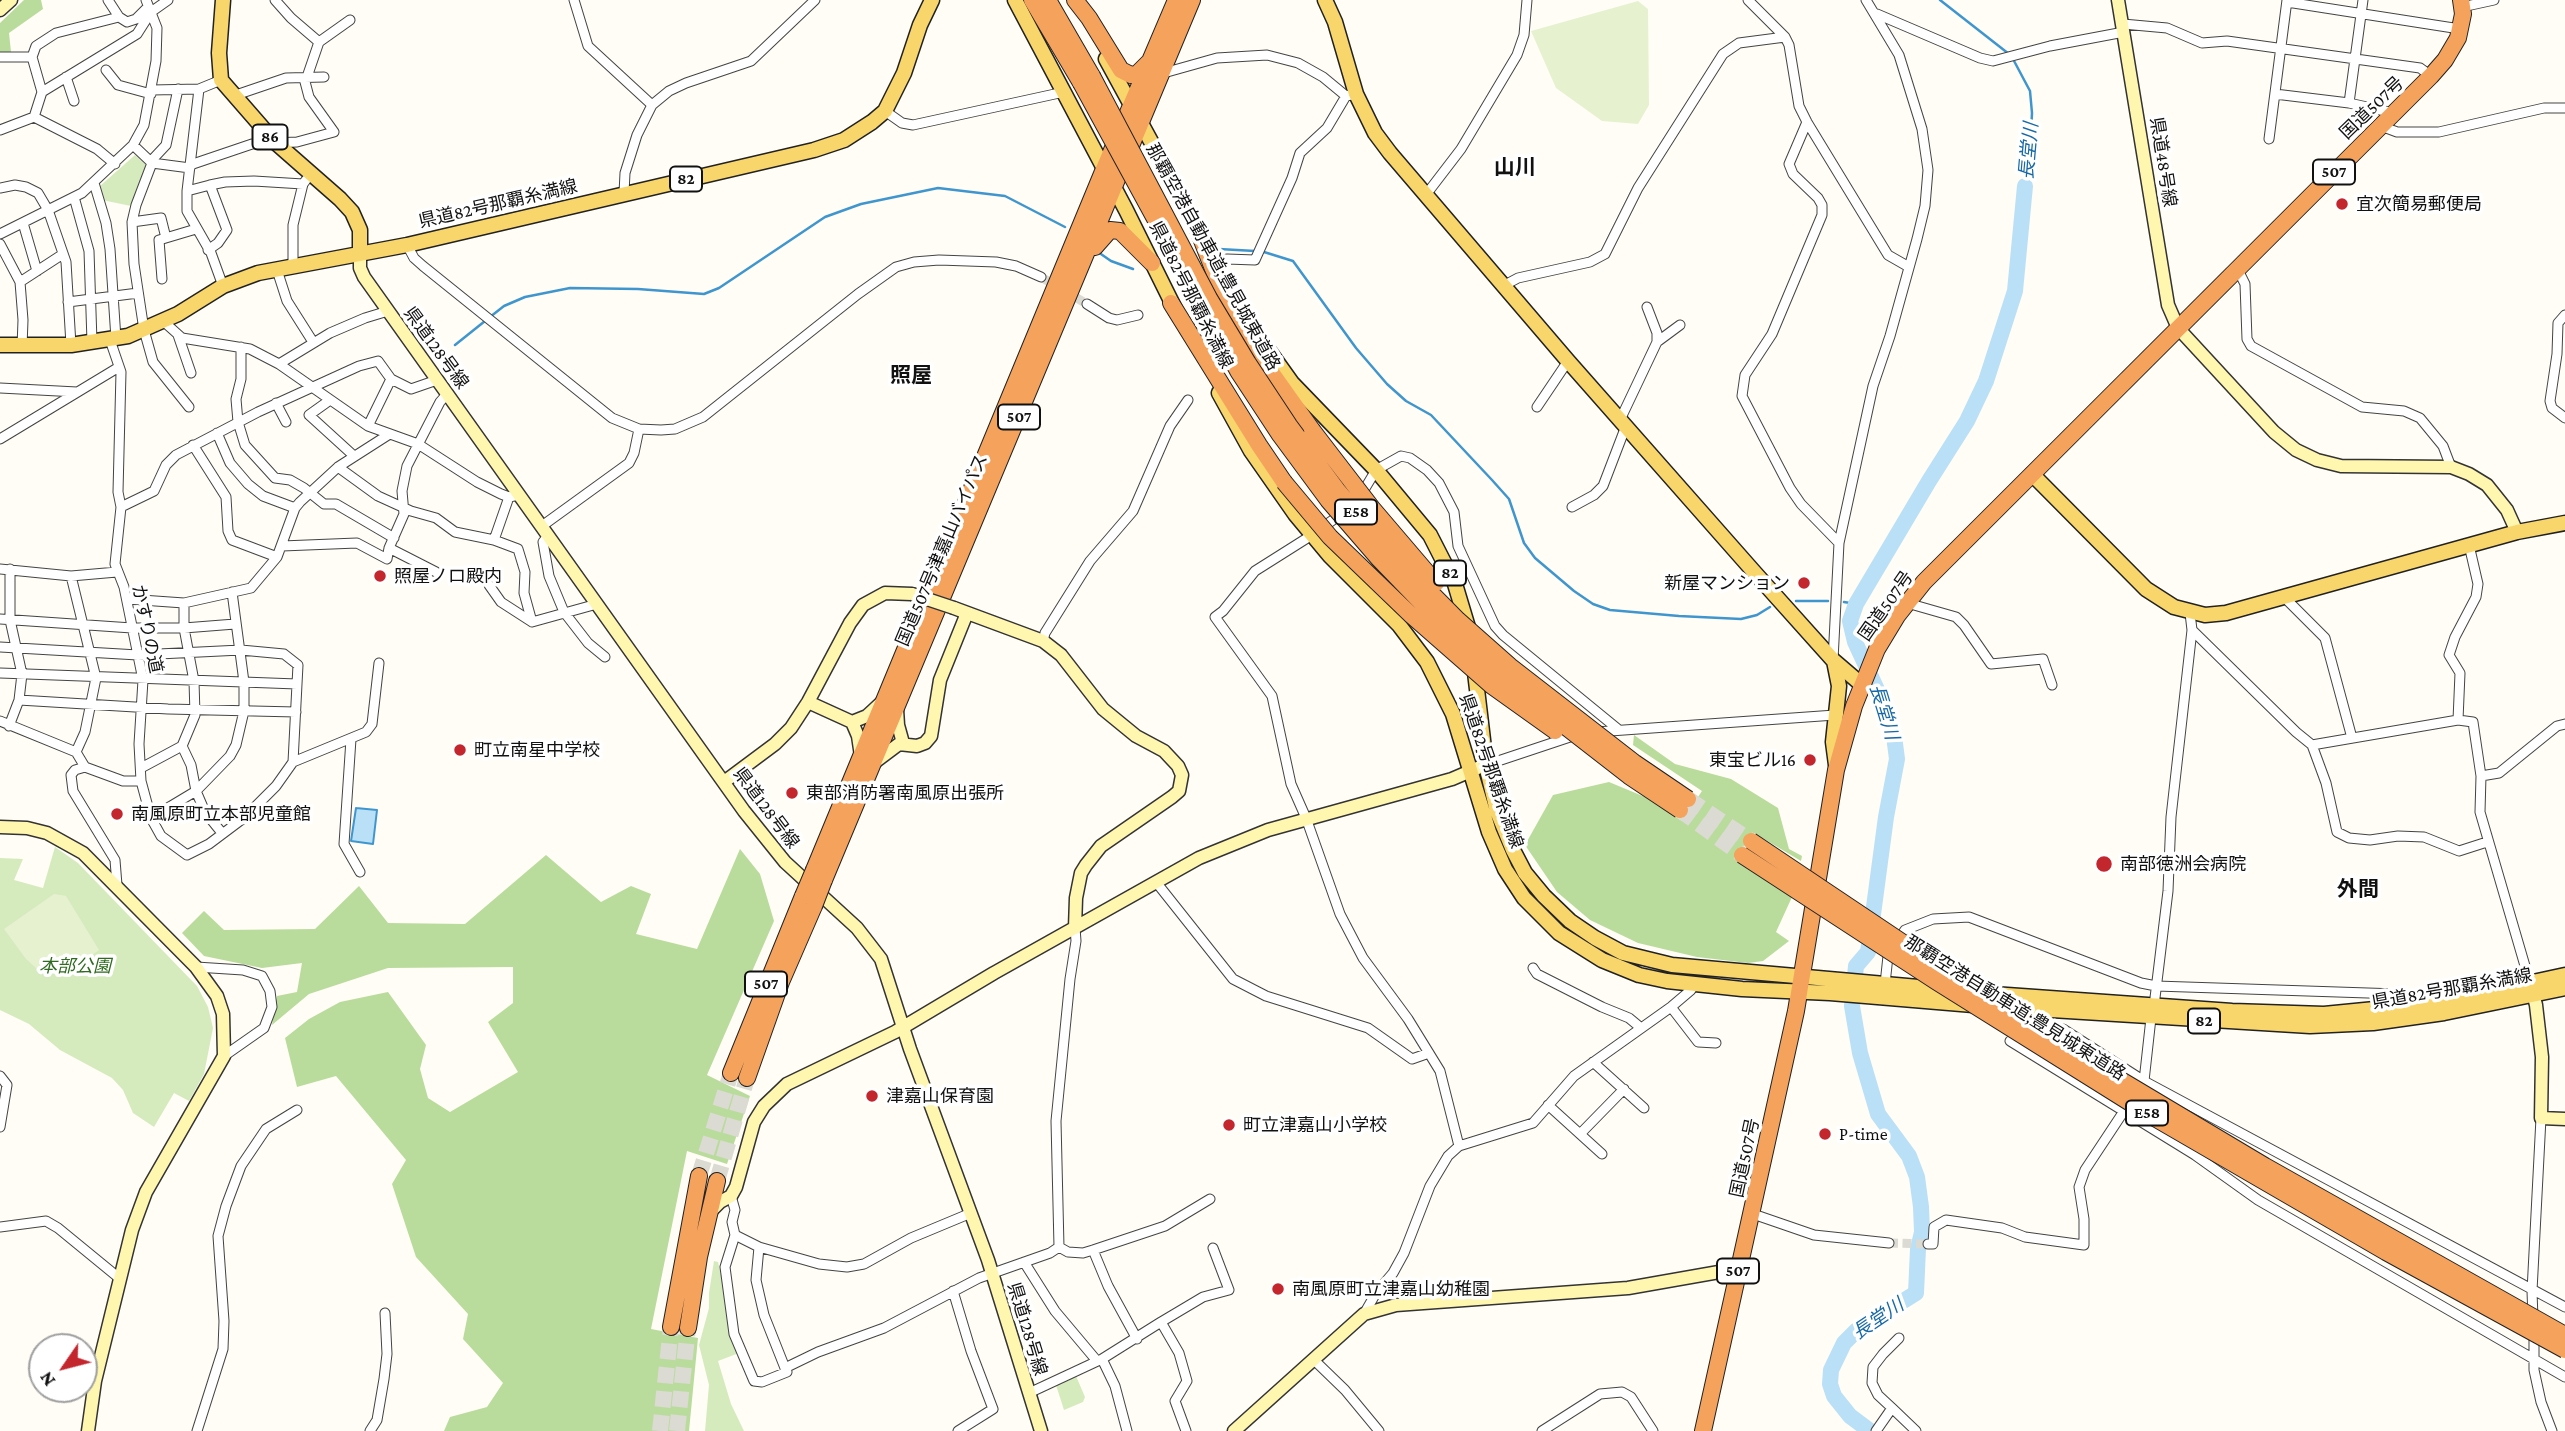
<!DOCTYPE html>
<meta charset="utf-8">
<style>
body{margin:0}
#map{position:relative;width:2565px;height:1431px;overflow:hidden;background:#fffdf5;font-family:"Crimson Pro",serif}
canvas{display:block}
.north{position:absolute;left:28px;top:1333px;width:70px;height:70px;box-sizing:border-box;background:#fff;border:2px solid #a0a0a0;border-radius:50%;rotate:235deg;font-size:19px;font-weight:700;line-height:28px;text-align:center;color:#111}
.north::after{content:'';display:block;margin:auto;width:24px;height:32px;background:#c4262e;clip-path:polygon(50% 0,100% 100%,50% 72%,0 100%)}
</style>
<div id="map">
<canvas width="2565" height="1431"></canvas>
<div class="north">N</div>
</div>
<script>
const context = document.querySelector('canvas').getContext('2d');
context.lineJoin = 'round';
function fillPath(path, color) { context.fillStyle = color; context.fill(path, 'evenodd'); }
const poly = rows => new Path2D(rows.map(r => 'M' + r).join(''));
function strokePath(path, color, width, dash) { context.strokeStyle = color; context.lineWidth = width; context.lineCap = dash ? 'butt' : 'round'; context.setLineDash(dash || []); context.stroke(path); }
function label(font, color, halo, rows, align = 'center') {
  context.font = font + ' "Crimson Pro","Noto Sans JP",serif'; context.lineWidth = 7; context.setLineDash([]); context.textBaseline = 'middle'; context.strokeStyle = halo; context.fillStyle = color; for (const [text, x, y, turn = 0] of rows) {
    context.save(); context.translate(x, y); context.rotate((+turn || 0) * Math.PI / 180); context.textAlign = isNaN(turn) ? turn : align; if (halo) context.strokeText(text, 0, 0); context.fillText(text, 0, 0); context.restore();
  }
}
fillPath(poly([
 [135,155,147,166,131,206,102,200,100,186],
 [55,847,78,863,197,986,208,1007,213,1028,204,1074,189,1101,174,1093,154,1127,133,1113,123,1090,112,1078,60,1050,29,1024,0,1010,0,858,23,859,14,880,43,888],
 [714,1261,718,1262,739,1353,718,1361,731,1404,744,1431,705,1431,709,1385,699,1345,709,1308,709,1293],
 [1076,1376,1085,1397,1083,1402,1064,1410,1056,1385]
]), '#d5ebbd');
fillPath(poly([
 [24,0,41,0,43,9,9,33,11,52,0,52,0,23],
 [1634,735,1675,764,1731,779,1778,808,1789,849,1802,856,1801,861,1754,833,1736,857,1792,897,1776,932,1789,941,1763,961,1748,963,1697,957,1638,943,1590,920,1557,892,1525,845,1553,795,1609,782,1645,797,1682,821,1702,791,1633,745],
 [740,849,760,874,774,921,707,1075,750,1096,727,1164,687,1151,651,1329,698,1338,689,1431,444,1431,450,1417,487,1407,503,1383,463,1339,468,1314,416,1257,392,1184,406,1160,336,1076,297,1087,285,1038,309,1019,340,1002,388,992,426,1045,420,1069,428,1098,450,1112,518,1072,488,1022,513,1003,513,967,388,968,309,994,272,1025,277,996,297,992,302,963,262,968,204,956,182,933,204,911,224,930,315,929,359,886,388,923,465,924,546,855,601,902,631,886,651,894,636,934,697,949]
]), '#b9dc9c');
fillPath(poly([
 [1638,1,1648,9,1649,105,1638,124,1602,121,1556,88,1531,31],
 [54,894,66,896,99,950,72,969,57,973,36,968,26,959,4,929]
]), '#e6f2cf');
const water = poly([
 [356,808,377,810,373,844,351,841,356,808]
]);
fillPath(water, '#b9e0f7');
strokePath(water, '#3f96cf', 2);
strokePath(poly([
 [1940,0,2009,54],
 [2013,59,2030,91,2032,113,2030,152,2025,186],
 [1219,249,1255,251],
 [1098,252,1111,261,1133,269],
 [1264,252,1293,261,1356,348,1387,384,1406,401,1431,415,1492,480,1509,499,1524,543,1535,558,1574,591,1593,604,1610,610,1679,616,1741,619,1757,615,1770,607],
 [490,317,504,306,525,297,570,288,638,289,704,294,719,288,825,217,861,204,938,188,1005,196,1065,227],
 [455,345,485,321],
 [1796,601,1828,601],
 [1844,602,1856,604]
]), '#3f96cf', 2.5);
strokePath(poly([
 [1870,1431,1850,1416,1834,1396,1830,1384,1831,1370,1844,1343,1857,1330,1916,1293,1918,1249,1922,1232,1921,1207,1917,1177,1909,1156,1878,1114,1860,1053,1852,1006,1856,966,1868,952,1886,817,1897,759,1894,736,1886,709,1855,642,1850,621,1856,604,1929,481,1967,421,1986,381,2015,291,2025,186]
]), '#b9e0f7', 16);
strokePath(poly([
 [1041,277,1087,304],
 [1889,1243,1928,1244]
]), '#dbdad3', 9, [9, 4.5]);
strokePath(poly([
 [1688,799,1751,841],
 [1680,810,1742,855],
 [699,1176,731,1073],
 [717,1181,747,1078],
 [660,1431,671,1327],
 [677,1431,688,1328]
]), '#dbdad3', 16, [16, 8]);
const street = poly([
 [108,0,119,17,127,22,136,19,148,7],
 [275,0,291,18,319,42],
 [574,0,588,46,652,105],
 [1748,0,1785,37,1789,45,1799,106,1807,122,1888,255,1909,267],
 [2287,2,2460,29],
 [2462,7,2494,0],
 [1877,14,1980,58,1993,61,2050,46,2124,32],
 [2123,24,2167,28,2202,43,2227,41,2420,68,2431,76],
 [0,57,32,57],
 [106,70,118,85,151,94],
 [1160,74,1217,58,1267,55,1298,63,1323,77,1346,96],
 [66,77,74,101],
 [307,77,319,42,350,20],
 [199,89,187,191,187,211,211,253,223,286],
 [152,90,199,89,221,80],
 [42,92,32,57,36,46,56,33,119,17],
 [2275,94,2349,103,2394,113],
 [233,96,286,78,324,77],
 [2349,103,2363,0],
 [885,111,902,123,913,125,1064,92],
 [34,117,42,92,137,34,151,12,168,0],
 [1807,122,1789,164,1793,174,1818,198,1822,205,1822,215,1772,334,1745,375,1742,396,1790,488,1801,504,1839,543],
 [2381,126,2397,132,2439,132,2544,108,2565,108],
 [0,130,34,117,97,149,115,164],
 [2269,139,2287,0],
 [133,145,152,163,136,205,132,222,134,264,144,330,153,362,189,407],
 [151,161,166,145,178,89],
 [152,163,190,168],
 [190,165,252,144,297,142,334,132,309,97,304,78],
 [94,183,106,223,110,249,116,339],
 [0,188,15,185,26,187,38,193,48,210,66,262,71,345],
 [187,191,210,185],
 [624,193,625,173,637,135,652,105,669,91,686,83,751,61,815,0],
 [1425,196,1461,149,1517,55,1524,35,1527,0],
 [74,197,89,251,92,342],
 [132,222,161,218,166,238],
 [23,223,37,271],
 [0,234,82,193,133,145,144,125,156,61,157,28,146,0],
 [0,244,20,282,23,320,22,347],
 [407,245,414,258,423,266,612,418,639,429,661,430,675,429,703,417,858,294,896,267,914,262,939,260,996,262,1016,266,1041,277],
 [208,250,218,243,227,230,210,185,225,182,254,181,303,184],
 [1218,265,1227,259,1255,260,1292,178,1300,153,1327,128,1346,96,1356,94],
 [293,267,293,225,303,184,306,180],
 [2237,268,2245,284,2247,339,2251,346,2362,407,2404,411,2420,418,2443,446,2451,467],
 [277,270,287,301,313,342],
 [162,279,159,240,196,229],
 [20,282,63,254],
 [1503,286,1518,278,1590,262,1605,254,1638,188,1723,54,1739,43,1785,37],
 [68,302,138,293],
 [1087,304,1109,318,1117,320,1138,315],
 [2565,315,2558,323,2557,354,2550,401,2552,408,2565,418],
 [163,321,182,338,250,349,279,364,368,426,418,444,477,482,501,494,509,497,519,495],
 [178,335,191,373],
 [110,340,121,372,118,492,121,507,115,564,124,587,143,680,139,744,141,781,151,818,161,836,187,855,209,844,245,817,276,786,293,762],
 [1657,342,1680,325],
 [241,347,241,379,236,399,238,422,245,445,275,478,290,480,304,488,324,504,336,504,394,538],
 [279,364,330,333,365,318,388,311],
 [0,388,77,392],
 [330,400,309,415,354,456],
 [276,403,286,422],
 [1537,407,1568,361],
 [1620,420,1657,342,1657,333,1647,307],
 [368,426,391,379],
 [217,433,230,463,248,484,263,496,295,508],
 [0,439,119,367],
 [193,445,226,497,228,531,232,540,277,557],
 [338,467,378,496,411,511,436,518,455,532,494,540,518,549,525,572,524,593,532,622],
 [1361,495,1376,470,1401,456,1410,458,1427,470,1439,483,1454,512,1458,546,1495,626,1503,635,1619,730],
 [121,507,154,491,166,465,176,455,258,412,359,366,378,361,391,379,411,389,437,380],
 [1572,507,1594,495,1603,486,1626,426],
 [1344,512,1312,535,1255,571,1223,611,1215,617,1272,696,1291,784,1306,818,1340,914,1363,958,1408,1019,1440,1071,1459,1146],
 [542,526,629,463,634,453,639,429],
 [548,536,543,542,549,576,564,612,588,643,605,657],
 [494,540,509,497],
 [282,546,357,543,387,559,389,548,404,514,402,491,407,466,440,402,447,394],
 [389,548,436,572],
 [0,569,71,576,117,572],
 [71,576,96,678,85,732,76,752],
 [489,585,501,602,532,622,597,604],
 [2284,597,2325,638,2352,738],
 [127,599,184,603,251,588,277,557,295,508,300,502,338,467,388,435],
 [1907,603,1956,617,1964,625,1991,664,2043,659,2052,685],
 [2190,613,2192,630,2296,732,2312,745,2326,783,2337,832,2349,838,2370,840,2398,836,2424,837,2459,851,2487,842],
 [0,619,132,628,184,628,235,624],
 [1043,641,1045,633,1090,561,1133,511,1170,426,1188,400],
 [0,647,138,655,241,650,284,654,298,665,297,684],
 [1833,660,1839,543,1873,386,1890,336,1917,239,1925,206,1928,170,1922,129,1899,55,1866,0],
 [0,673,297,684,293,762],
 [19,700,168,709,296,712],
 [2458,720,2460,673,2449,655,2455,637,2476,597,2478,584,2469,545],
 [0,721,76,752,85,767],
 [9,726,19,700,22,674,10,620,10,569],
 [1596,732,1835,715],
 [351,739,344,844,360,872],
 [2312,745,2458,720,2473,722,2481,776,2480,812,2530,983],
 [182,746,191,765,196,791,205,812,222,833],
 [293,762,366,732,372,724,379,663],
 [1486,765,1579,734],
 [141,768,182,746,195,715,194,681,184,628,184,603],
 [2481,776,2499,773,2557,726,2565,724],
 [151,818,196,791,230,756,236,745,244,711,244,682,232,592],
 [1156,882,1233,979,1266,996,1368,1028,1412,1059,1429,1053],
 [117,885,115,860,73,791,71,775,75,770,85,767,123,781,141,781],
 [196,967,243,970,262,976,270,991,272,1007,264,1028,224,1056],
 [1533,968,1537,974,1602,1007,1629,1018,1641,1028],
 [1885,984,1888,956,1905,930,1933,919,1969,917,2141,983,2156,986,2398,994,2408,997,2412,1008],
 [2154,1006,2168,891,2171,817,2192,630],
 [1671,1007,1698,1042,1716,1043],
 [2046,1033,2063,1029,2144,1081,2565,1307],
 [2010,1041,2195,1155,2258,1200,2565,1377],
 [1593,1062,1644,1108],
 [0,1076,7,1085,0,1127],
 [2141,1085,2144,1081,2151,1018],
 [1548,1105,1602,1154],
 [1580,1134,1624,1089],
 [731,1196,735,1210,732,1222,735,1235,725,1267,734,1334,754,1381,762,1382,787,1372],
 [1753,1214,1814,1235,1889,1243],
 [0,1227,46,1221,58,1228,119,1278],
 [735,1235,759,1247,819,1264,847,1267,864,1264,911,1238,971,1213],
 [1928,1244,1933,1244,1934,1227,1946,1220,2002,1228,2025,1237,2084,1245,2084,1219,2079,1187,2085,1170,2126,1108],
 [759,1247,756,1280,764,1315,785,1368,818,1352,884,1328,979,1278,1050,1253,1059,1247],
 [1059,1247,1056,1121,1070,979,1076,941,1075,928],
 [1059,1247,1068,1252,1083,1253,1093,1250,1165,1226,1210,1199],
 [1093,1250,1108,1286,1137,1339],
 [1024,1262,1055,1311,1097,1361],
 [953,1291,971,1351,993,1409,958,1431],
 [1364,1314,1376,1293,1393,1273,1404,1253,1430,1186,1448,1156,1459,1146,1533,1123,1574,1076,1671,1007,1691,990,1694,985],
 [2533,1319,2532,1291,2541,1118],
 [1161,1322,1203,1297,1229,1290,1213,1248],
 [2534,1333,2534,1370,2541,1402,2552,1431],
 [1102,1359,1115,1386,1127,1431],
 [1313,1359,1345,1390,1379,1431],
 [1029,1393,1102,1359,1161,1322,1179,1353,1187,1381,1175,1401,1186,1431],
 [1892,1408,1878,1395,1872,1383,1873,1367,1883,1354,1899,1338],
 [197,1431,223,1349,224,1321,218,1236,226,1206,241,1166,266,1129,297,1110],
 [370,1431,377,1420,384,1379,387,1354,385,1313],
 [1542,1431,1600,1394,1622,1392,1631,1397,1653,1431],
 [1876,1431,1892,1408,1916,1431]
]);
const secondary = poly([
 [2118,0,2168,305,2178,328,2274,432,2296,450,2317,460,2341,466,2451,467,2469,474,2487,485,2507,510,2517,532],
 [0,10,11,0],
 [360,254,360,268,364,277,744,811,785,862,857,928,881,959,910,1049,988,1260,1041,1431],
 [954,608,1043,641,1061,655,1103,709,1136,736,1164,751,1178,766,1182,775,1179,791,1172,797,1101,846,1086,865,1081,873,1076,898,1075,928],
 [808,702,852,722,858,736,861,756],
 [897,709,898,725,903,743],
 [852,722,867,716,881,703],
 [875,762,899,744,917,746,925,743,931,736,940,680,967,613],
 [724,782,775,744,791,728,808,702,850,623,863,605,885,593,912,594],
 [0,827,27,828,47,833,83,853,196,967,217,996,223,1014,224,1056,146,1192,132,1230,95,1381,88,1431],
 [2531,986,2536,1005,2542,1057,2541,1118,2565,1119],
 [709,1213,720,1202,731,1196,736,1187,754,1122,764,1106,787,1084,895,1032,994,973,1199,858,1268,830,1452,779,1480,767],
 [1234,1431,1364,1314,1396,1305,1628,1288,1719,1272,1737,1275]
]);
const primary = poly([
 [223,0,219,53,221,80,275,142,340,199,352,212,360,230,360,254],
 [1015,0,1126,210,1177,313],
 [1325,0,1335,22,1356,94,1375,133,1390,153,1568,361,1755,573,1833,660,1861,684],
 [1106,59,1202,235],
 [1234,296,1252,327,1292,383,1376,470,1430,535,1455,584,1470,634],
 [0,345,71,345,128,336,178,314,223,286,258,273,407,245,814,150,844,140,872,122,885,111,904,73,920,25,932,0],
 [1219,393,1251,451,1295,514,1330,556,1399,625,1427,662,1453,714,1489,832,1505,869,1524,898,1559,933,1602,960,1639,975,1667,981,1742,989,1830,993,1973,1005],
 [2032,474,2146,589,2174,607,2205,615,2226,613,2517,532,2565,523],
 [1834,661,1839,686,1833,742,1836,765],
 [1474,664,1486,765,1497,811,1513,850,1525,873,1544,896,1570,921,1595,938,1623,953,1672,965,1952,990],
 [1979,993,2232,1011,2324,1014,2436,1003,2565,975],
 [2003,1007,2310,1026,2373,1023,2444,1013,2565,988]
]);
const highway = poly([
 [1032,0,1081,83],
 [1048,0,1092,76],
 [1075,0,1089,18,1121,70,1131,75,1137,74,1148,63],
 [1196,225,1215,274,1238,319,1263,361,1312,430],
 [1095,247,1110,230,1120,231,1152,263],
 [1171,303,1259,445,1284,482],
 [814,870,1104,169,1176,0],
 [824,880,1192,0],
 [731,1073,803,896],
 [747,1078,781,982,814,906],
 [671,1327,699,1176],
 [688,1328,699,1257,717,1181],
 [1703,1431,1796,1011,1836,770,1854,706,1877,649,1897,616,1924,582,2431,76,2445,60,2458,38,2463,14,2461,0]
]);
strokePath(street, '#444', 11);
strokePath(secondary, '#333', 15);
strokePath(primary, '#222', 17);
strokePath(highway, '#222', 18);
strokePath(street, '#fff', 9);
strokePath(secondary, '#fff6b0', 12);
strokePath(primary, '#f9d66b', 14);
strokePath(highway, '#f5a25d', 16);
const secondaryBridge = poly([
 [912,594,954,608]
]);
const highwayBridge = poly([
 [1092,76,1209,298,1248,363,1289,425,1338,491,1381,542,1458,620,1510,666,1635,763,1688,799],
 [1081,83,1238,371,1280,435,1328,500,1379,559,1437,619,1499,675,1629,776,1680,810],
 [1312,430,1372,508,1436,583],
 [1284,482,1330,537,1411,615,1492,686,1555,731],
 [1751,841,1939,967,2099,1067,2265,1166,2565,1335],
 [1742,855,1937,982,2153,1117,2386,1252,2565,1350],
 [803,896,814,870],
 [814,906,824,880]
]);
strokePath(secondaryBridge, '#333', 15, []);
strokePath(highwayBridge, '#222', 18, []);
strokePath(secondaryBridge, '#fff6b0', 12);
strokePath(highwayBridge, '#f5a25d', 16);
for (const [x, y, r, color] of [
 [2342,204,7,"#c4262e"],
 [380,576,7,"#c4262e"],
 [1804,583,7,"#c4262e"],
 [460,750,7,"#c4262e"],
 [1810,760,7,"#c4262e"],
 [792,793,7,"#c4262e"],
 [117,814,7,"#c4262e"],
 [2104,864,9,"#c4262e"],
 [872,1096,7,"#c4262e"],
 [1229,1125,7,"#c4262e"],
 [1825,1134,7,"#c4262e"],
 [1278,1289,7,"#c4262e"]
]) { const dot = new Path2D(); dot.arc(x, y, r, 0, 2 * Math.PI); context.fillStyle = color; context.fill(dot); strokePath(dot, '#fff', 2.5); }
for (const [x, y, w] of [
 [270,137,35],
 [2334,172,42],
 [686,179,32],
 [1019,417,42],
 [1356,512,42],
 [1450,573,32],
 [766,984,42],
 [2204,1021,32],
 [2147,1113,42],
 [1738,1271,42]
]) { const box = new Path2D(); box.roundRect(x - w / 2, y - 12.5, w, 25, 5); context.fillStyle = '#fff'; context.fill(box); strokePath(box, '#111', 2); }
label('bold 16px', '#111', null, [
 ["86",270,137],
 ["507",2334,172],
 ["82",686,179],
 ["507",1019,417],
 ["E58",1356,512],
 ["82",1450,573],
 ["507",766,984],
 ["82",2204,1021],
 ["E58",2147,1113],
 ["507",1738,1271]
]);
label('18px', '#111', '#fff', [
 ["国道507号",2372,108,-44],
 ["県道48号線",2163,162,81],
 ["県道82号那覇糸満線",498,204,-13],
 ["那覇空港自動車道;豊見城東道路",1213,257,61],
 ["県道82号那覇糸満線",1191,295,63],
 ["県道128号線",436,348,54],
 ["国道507号津嘉山バイパス",942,550,-67],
 ["国道507号",1886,606,-55],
 ["かすりの道",147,629,78],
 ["県道82号那覇糸満線",1491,771,71],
 ["県道128号線",766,808,53],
 ["県道82号那覇糸満線",2452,989,-10],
 ["那覇空港自動車道;豊見城東道路",2015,1008,32],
 ["国道507号",1745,1158,-78],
 ["県道128号線",1027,1329,73]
]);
label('18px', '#111', '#fff', [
 ["宜次簡易郵便局",2356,204],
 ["照屋ノロ殿内",394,576],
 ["新屋マンション",1790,583,"right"],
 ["町立南星中学校",474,750],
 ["東宝ビル16",1796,760,"right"],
 ["東部消防署南風原出張所",806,793],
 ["南風原町立本部児童館",131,814],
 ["南部徳洲会病院",2120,864],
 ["津嘉山保育園",886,1096],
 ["町立津嘉山小学校",1243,1125],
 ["P-time",1839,1134],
 ["南風原町立津嘉山幼稚園",1292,1289]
], 'left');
label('italic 18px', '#2f6b1f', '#fff', [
 ["本部公園",75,966]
]);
label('italic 19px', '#1768a6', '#fff', [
 ["長堂川",2029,151,-85],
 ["長堂川",1884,712,73],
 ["長堂川",1878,1319,-34]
]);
label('bold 21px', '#111', '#fff', [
 ["山川",1515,168],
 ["照屋",911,376],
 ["外間",2358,890]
]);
</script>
